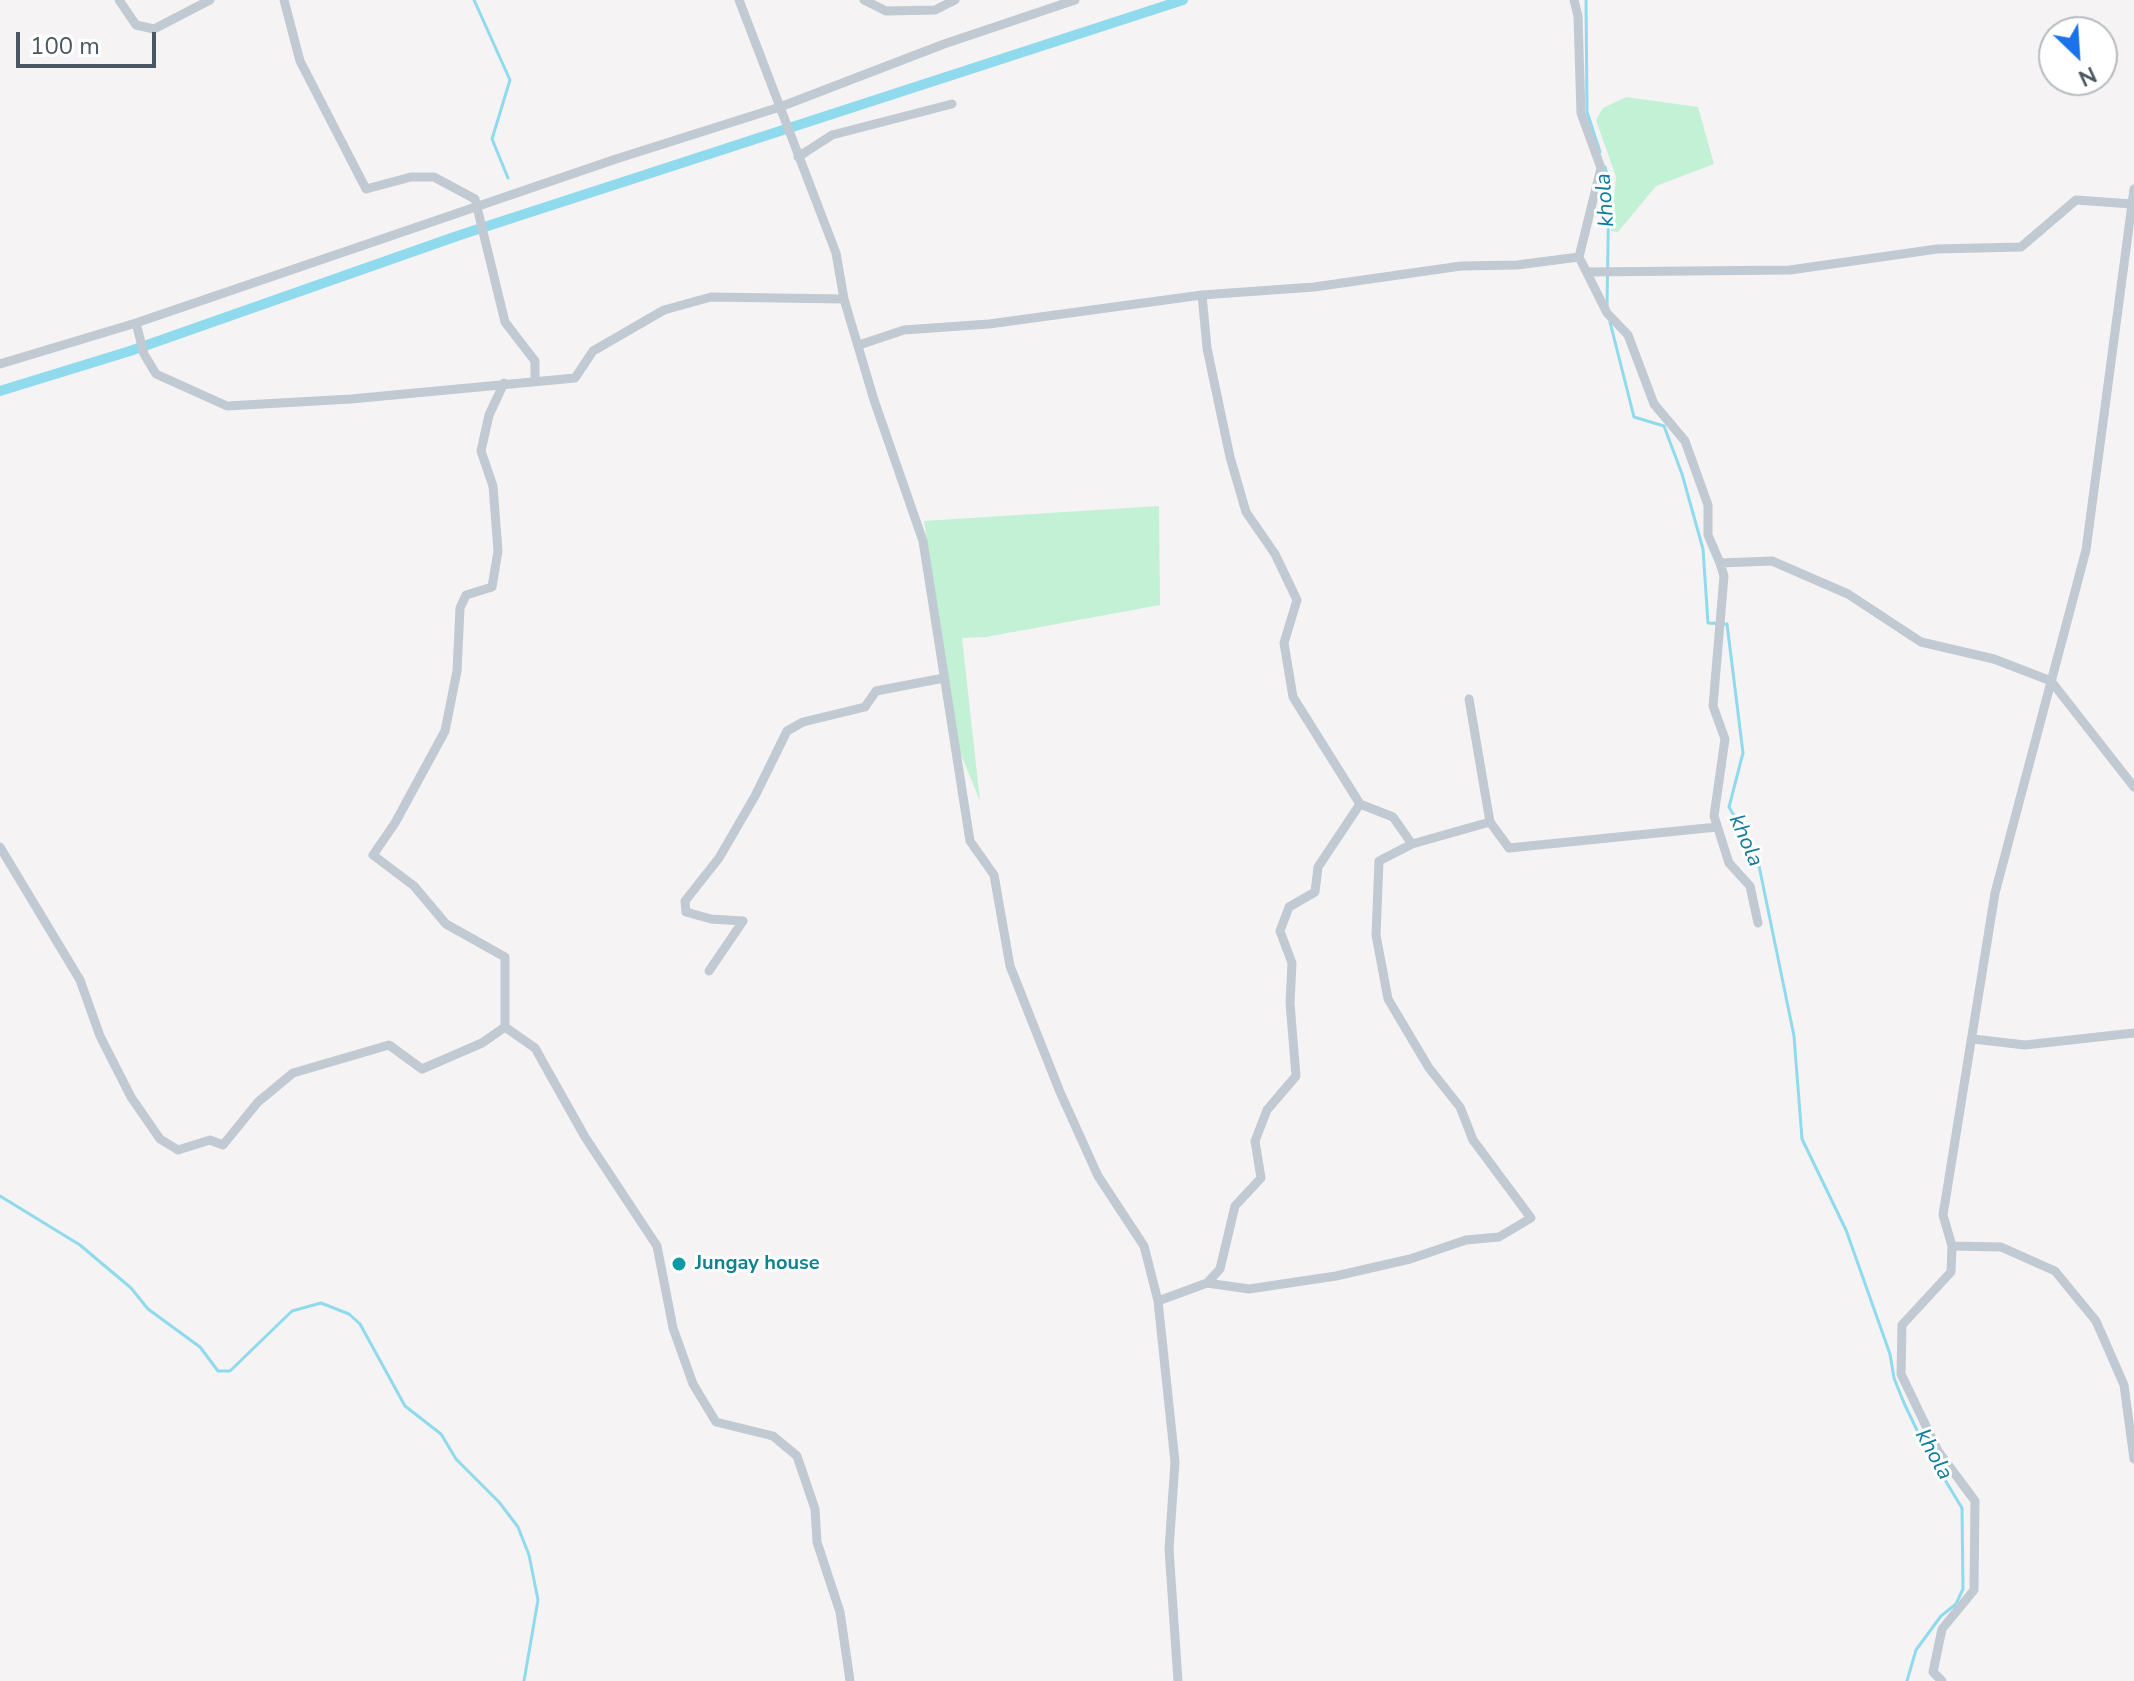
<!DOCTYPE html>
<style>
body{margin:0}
#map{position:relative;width:2134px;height:1681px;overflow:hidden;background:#f5f3f3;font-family:"Nunito Sans",sans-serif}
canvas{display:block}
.north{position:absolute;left:2038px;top:16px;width:80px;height:80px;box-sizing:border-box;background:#fff;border:2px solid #b7bbc0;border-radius:50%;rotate:155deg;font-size:22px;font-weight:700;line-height:32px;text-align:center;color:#4a5661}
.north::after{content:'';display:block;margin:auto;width:28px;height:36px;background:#1a73e8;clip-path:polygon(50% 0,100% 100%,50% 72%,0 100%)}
.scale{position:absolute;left:16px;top:32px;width:140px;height:36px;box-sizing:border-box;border:4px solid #4a5661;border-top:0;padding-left:10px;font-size:24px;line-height:28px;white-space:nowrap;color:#4a5661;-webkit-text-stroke:6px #fff;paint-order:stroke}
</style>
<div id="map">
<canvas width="2134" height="1681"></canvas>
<div class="north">N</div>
<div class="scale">100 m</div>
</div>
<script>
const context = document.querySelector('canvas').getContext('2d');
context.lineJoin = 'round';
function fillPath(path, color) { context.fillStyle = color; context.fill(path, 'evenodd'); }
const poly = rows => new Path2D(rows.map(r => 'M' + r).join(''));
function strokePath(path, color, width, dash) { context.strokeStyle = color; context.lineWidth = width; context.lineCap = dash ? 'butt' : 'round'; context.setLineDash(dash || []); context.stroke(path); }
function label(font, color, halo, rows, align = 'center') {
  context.font = font + ' "Nunito Sans",sans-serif'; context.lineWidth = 6; context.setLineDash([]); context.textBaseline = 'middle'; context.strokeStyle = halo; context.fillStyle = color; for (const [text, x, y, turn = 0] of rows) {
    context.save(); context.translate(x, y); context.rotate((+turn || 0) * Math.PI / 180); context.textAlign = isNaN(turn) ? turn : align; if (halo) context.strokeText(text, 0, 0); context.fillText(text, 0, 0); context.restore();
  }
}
fillPath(poly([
 [1626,97,1698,107,1714,164,1656,186,1618,232,1611,231,1616,177,1596,120,1603,108],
 [1159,506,1160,605,986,637,962,638,980,801,960,752,924,521]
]), '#c3f1d5');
strokePath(poly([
 [474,0,510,80,492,139,508,178],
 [1586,0,1587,112,1600,152],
 [1605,167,1609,182,1607,307],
 [1610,322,1634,417,1664,426,1682,474,1703,549,1708,623,1727,624,1743,753,1729,807,1757,856,1794,1036,1802,1139,1846,1230,1890,1354,1894,1378,1904,1403,1925,1447,1962,1508,1963,1589,1956,1604,1941,1616,1916,1650,1907,1681],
 [0,1196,80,1245,131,1288,148,1309,200,1347,218,1371,230,1371,292,1311,321,1303,349,1314,360,1324,405,1406,441,1434,456,1459,499,1502,518,1527,529,1555,538,1600,524,1681]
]), '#90daee', 3);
strokePath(poly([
 [0,391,130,351,460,235,1183,0]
]), '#90daee', 10);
strokePath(poly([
 [119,0,136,25,154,29,210,0],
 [284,0,300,61,366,189,411,177,434,177,475,199,505,322,535,361,535,380],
 [739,0,836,253,844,299,874,400,923,541,970,841,994,875,1010,966,1060,1092,1098,1176,1144,1246,1158,1301,1175,1462,1169,1549,1178,1681],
 [864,0,886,11,935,10,955,0],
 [1574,0,1578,16,1581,113,1601,168,1579,257],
 [798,157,832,135,952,104],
 [1587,272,1790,270,1937,249,2021,247,2076,200,2132,204],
 [136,323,144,354,156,374,227,406,351,399,575,378,593,351,664,310,711,297,844,299],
 [859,345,904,330,989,324,1202,295,1314,287,1461,266,1517,265,1579,257,1607,313,1628,335,1654,404,1685,441,1708,505,1708,535,1720,563,1772,561,1848,594,1921,642,1994,659,2051,681,2134,787],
 [0,364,136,323,616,159,780,107,944,44,1075,0],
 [504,383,489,415,481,451,493,486,498,551,492,587,466,595,460,608,457,671,445,731,395,823,373,855,414,886,446,924,505,957,505,1027,535,1048,585,1137,657,1246,673,1328,693,1384,716,1422,773,1436,797,1456,815,1509,817,1542,840,1612,850,1681],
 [1720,563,1724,576,1713,706,1725,739,1714,816,1729,863,1750,886,1758,923],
 [1469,699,1490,822],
 [1360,804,1393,817,1412,844,1490,822,1509,848,1717,827],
 [0,847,80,980,100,1036,131,1097,160,1139,178,1150,210,1140,223,1145,258,1102,293,1073,389,1045,422,1069,482,1043,505,1027],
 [709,971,743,921,711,919,686,912,685,901,719,858,755,796,787,731,803,722,865,707,876,691,944,678],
 [1973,1039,2025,1045,2134,1033],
 [1952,1246,2001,1247,2055,1271,2096,1321,2124,1385,2134,1459],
 [1207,1283,1249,1289,1336,1276,1410,1259,1466,1240,1499,1237,1531,1218,1473,1140,1460,1107,1429,1068,1388,999,1376,935,1379,861,1412,844],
 [1158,1301,1207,1283,1220,1269,1235,1206,1261,1178,1255,1141,1267,1110,1296,1076,1290,1003,1292,963,1280,931,1289,907,1315,892,1318,867,1360,804,1293,697,1284,643,1297,600,1275,554,1246,512,1230,457,1207,348,1202,295],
 [1942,1681,1933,1672,1942,1629,1974,1590,1975,1501,1938,1451,1901,1374,1902,1325,1951,1272,1952,1246,1943,1215,1995,893,2086,550,2134,189]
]), '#c1cad2', 9);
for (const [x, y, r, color] of [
 [679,1264,8,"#0f9aa8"]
]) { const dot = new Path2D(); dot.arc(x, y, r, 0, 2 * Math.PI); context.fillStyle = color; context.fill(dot); strokePath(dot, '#fff', 3); }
label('bold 20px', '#0d838f', '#fff', [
 ["Jungay house",695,1264]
], 'left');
label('italic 22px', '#0c7c9b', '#fff', [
 ["khola",1606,200,-94],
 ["khola",1745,841,66],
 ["khola",1933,1455,61]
]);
</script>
